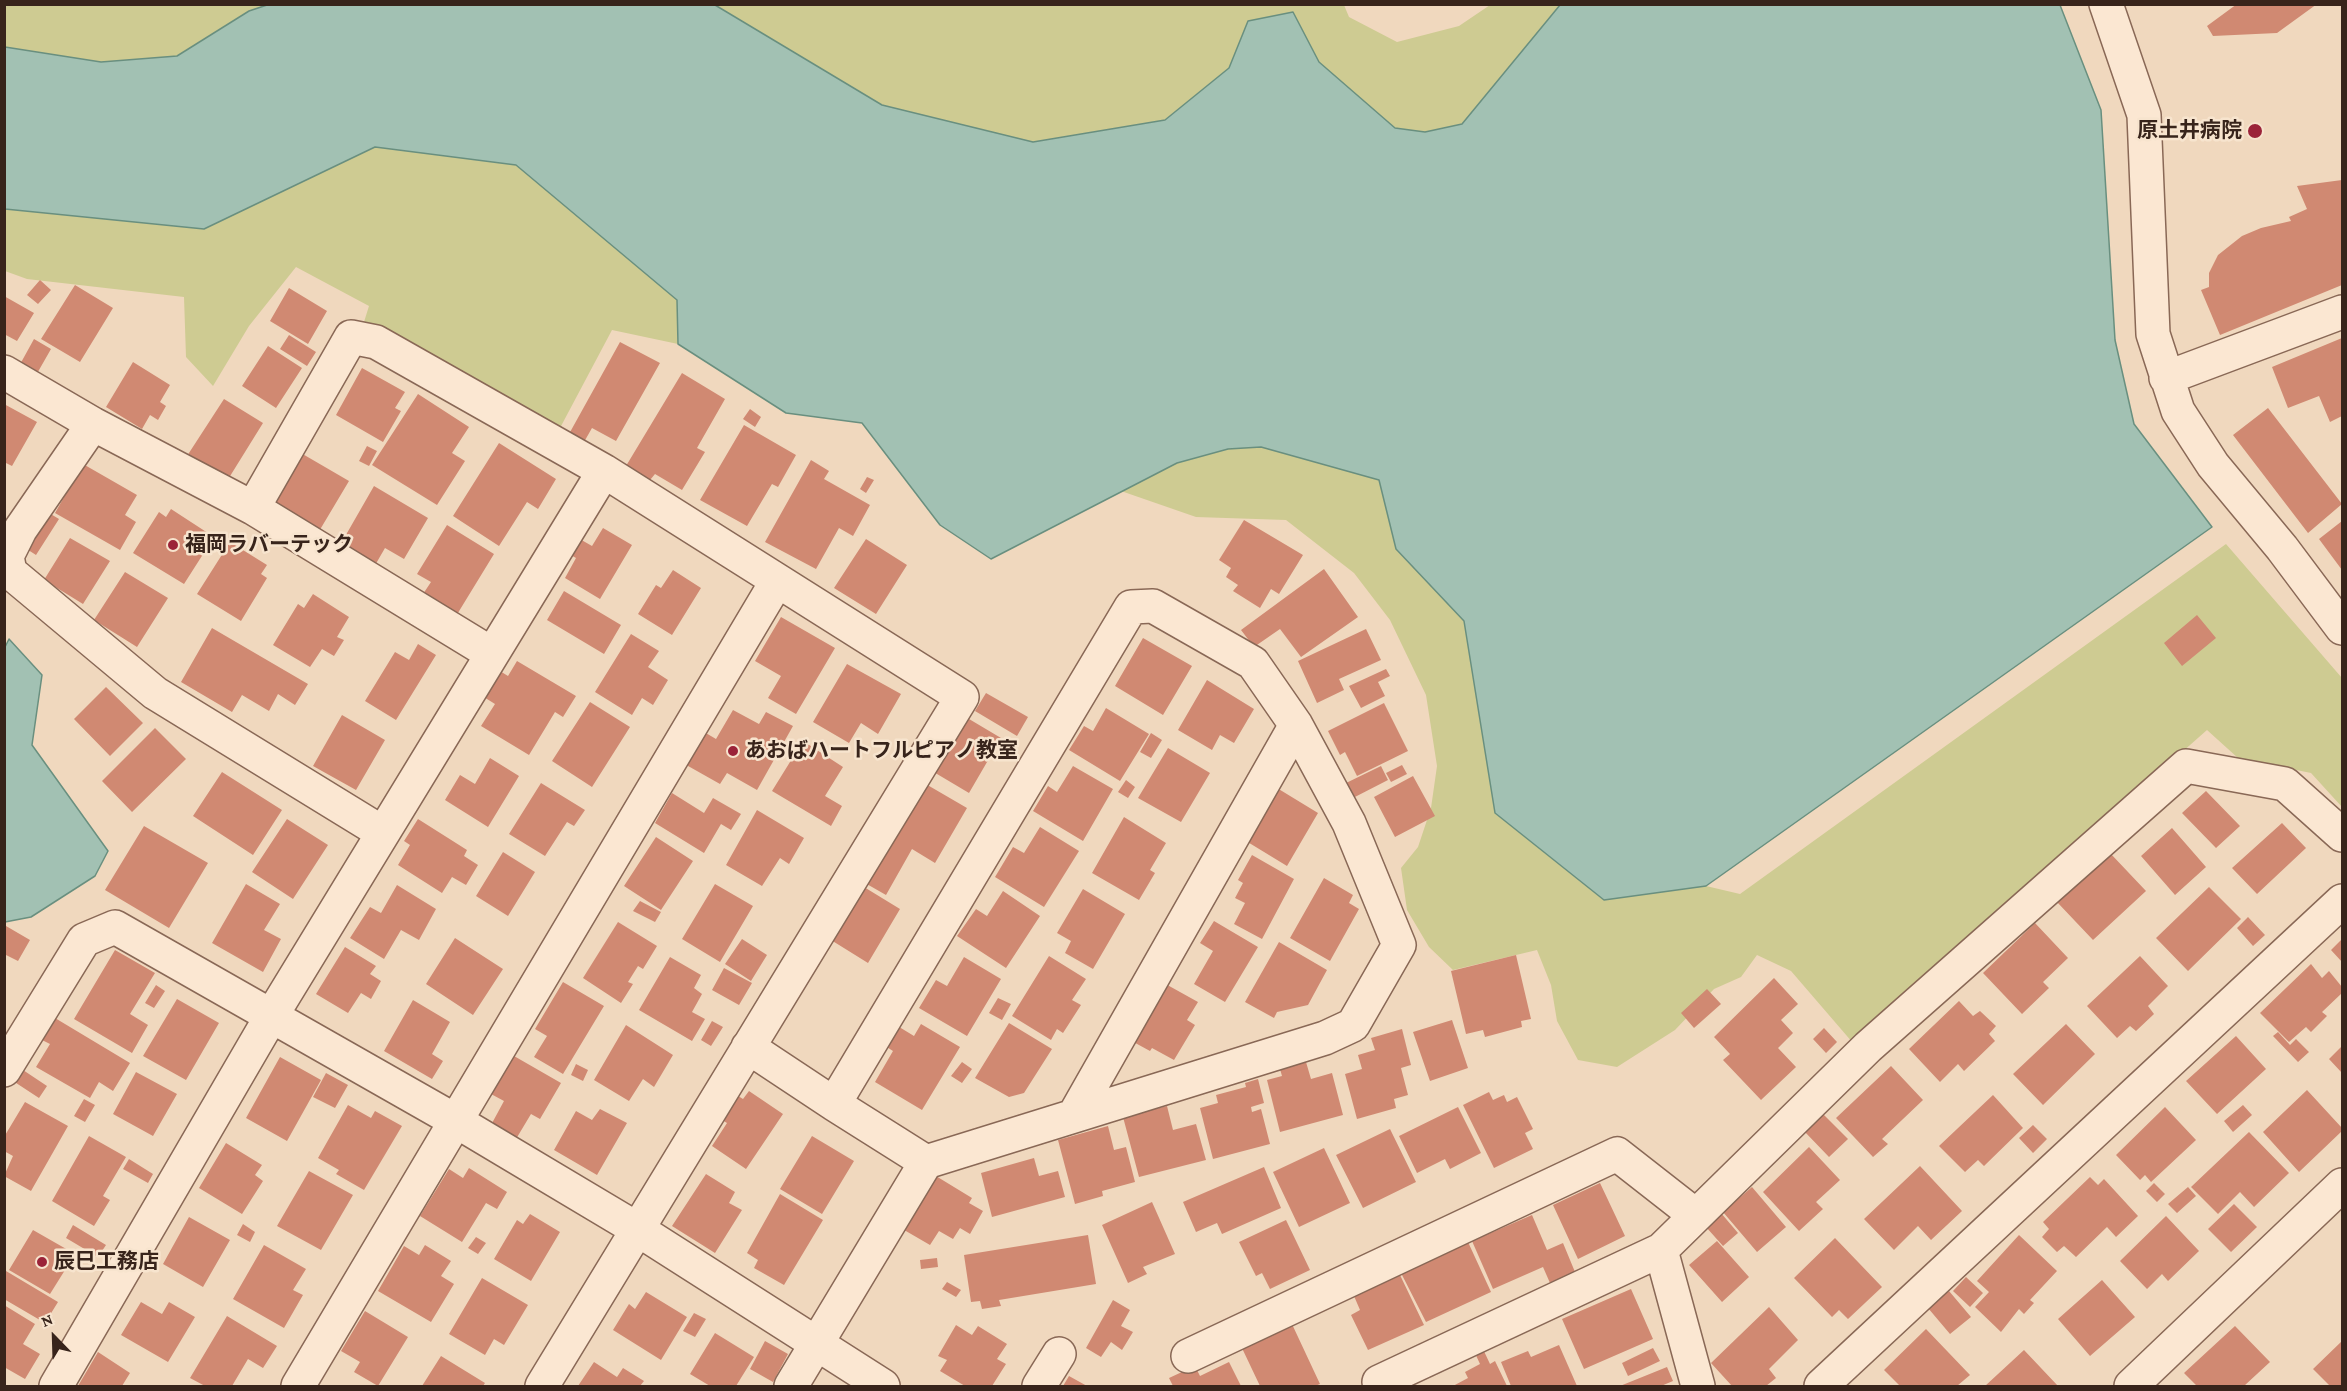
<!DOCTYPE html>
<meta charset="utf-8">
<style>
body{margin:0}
#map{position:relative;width:2347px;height:1391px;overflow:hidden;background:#f0d8be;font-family:"Crimson Pro",serif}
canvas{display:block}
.frame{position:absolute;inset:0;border:6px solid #38241b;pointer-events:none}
.north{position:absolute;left:24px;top:1307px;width:60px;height:60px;-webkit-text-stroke:4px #f7e4ce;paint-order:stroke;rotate:337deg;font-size:16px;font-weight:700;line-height:24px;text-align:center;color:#38241b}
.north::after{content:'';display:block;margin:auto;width:21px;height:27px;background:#38241b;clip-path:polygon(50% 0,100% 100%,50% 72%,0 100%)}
</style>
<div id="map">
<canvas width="2347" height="1391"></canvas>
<div class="frame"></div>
<div class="north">N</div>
</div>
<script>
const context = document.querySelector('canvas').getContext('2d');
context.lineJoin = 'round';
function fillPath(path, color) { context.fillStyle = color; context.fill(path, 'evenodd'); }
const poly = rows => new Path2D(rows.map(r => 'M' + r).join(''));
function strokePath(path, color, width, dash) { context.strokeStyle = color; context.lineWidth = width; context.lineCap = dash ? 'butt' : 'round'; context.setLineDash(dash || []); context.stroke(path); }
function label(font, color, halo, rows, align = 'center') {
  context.font = font + ' "Crimson Pro","Noto Sans JP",serif'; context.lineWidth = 5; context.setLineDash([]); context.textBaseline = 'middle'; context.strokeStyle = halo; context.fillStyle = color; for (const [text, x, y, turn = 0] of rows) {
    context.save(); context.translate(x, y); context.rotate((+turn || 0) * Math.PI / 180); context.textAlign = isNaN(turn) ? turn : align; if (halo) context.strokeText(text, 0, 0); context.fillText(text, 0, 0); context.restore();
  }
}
fillPath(poly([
 [4,5,267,5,249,11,177,56,101,62,5,47],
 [715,5,1344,5,1349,17,1397,42,1459,26,1490,5,1560,5,1462,124,1425,132,1395,128,1319,62,1293,12,1248,21,1229,68,1165,120,1033,142,882,105],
 [375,147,516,165,677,300,678,344,612,330,560,428,364,322,369,306,296,267,249,326,213,386,186,357,184,297,27,279,5,271,4,209,204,229],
 [1261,447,1379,480,1396,549,1464,621,1495,813,1604,900,1706,886,1740,894,2226,544,2342,678,2342,807,2311,773,2238,758,2207,730,1853,1043,1791,971,1757,955,1741,977,1714,989,1675,1030,1617,1067,1578,1060,1557,1021,1551,985,1537,950,1453,970,1429,947,1407,910,1401,868,1418,847,1431,808,1437,766,1426,695,1390,620,1354,573,1286,520,1196,517,1121,491,1177,463,1228,449]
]), '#cecb92');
const water = poly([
 [267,5,715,5,882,105,1033,142,1165,120,1229,68,1248,21,1293,12,1319,62,1395,128,1425,132,1462,124,1560,5,2060,5,2101,110,2115,340,2134,424,2212,527,1706,886,1604,900,1495,813,1464,621,1396,549,1379,480,1261,447,1228,449,1177,463,991,559,940,525,862,423,786,413,678,344,677,300,516,165,375,147,204,229,5,209,5,47,101,62,177,56,249,11,267,5],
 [9,639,42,675,32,745,108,851,95,876,31,917,5,922,4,649,9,639]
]);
fillPath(water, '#a2c1b3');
strokePath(water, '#698f7f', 1.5);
fillPath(poly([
 [2237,4,2317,4,2277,33,2213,36,2207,26],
 [2342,180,2342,285,2220,335,2201,290,2209,287,2209,273,2218,255,2242,236,2261,228,2291,221,2289,217,2307,209,2297,186],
 [40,280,51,290,38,304,27,295],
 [75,285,113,308,80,362,41,339],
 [289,288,327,311,308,344,270,321],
 [4,296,34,313,17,341,4,334],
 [289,335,316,352,307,366,280,349],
 [2342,338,2342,416,2330,422,2319,396,2288,408,2272,367],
 [34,339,51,349,35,377,18,368],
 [620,342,660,363,616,441,592,428,584,442,569,434],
 [268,346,302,368,276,408,242,386],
 [133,362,170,385,160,402,166,406,158,420,150,415,142,429,106,407],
 [362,368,405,392,395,408,401,411,383,442,336,415],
 [682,373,725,399,697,448,705,452,682,490,655,474,650,480,626,466],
 [418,394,469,427,452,453,465,461,437,505,372,465],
 [224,399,263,423,227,481,187,456],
 [4,404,37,422,12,466,4,462],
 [2268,408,2342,504,2308,533,2233,435],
 [750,409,761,417,755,427,743,419],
 [744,425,796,455,778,487,772,484,747,526,700,500],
 [499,443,556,479,538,509,527,502,499,546,453,516],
 [367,446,377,451,369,466,359,461],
 [294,449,349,481,318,533,261,505],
 [811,460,829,471,824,479,870,505,853,536,839,528,816,569,765,542],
 [83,464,137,495,125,515,136,522,120,550,55,513],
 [867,477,874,480,866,493,860,489],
 [374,486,428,518,404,559,385,548,374,567,339,547],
 [171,509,214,537,184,584,133,553,159,512,166,517],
 [44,510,59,519,36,555,22,546],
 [1244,520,1303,555,1279,594,1271,589,1260,608,1233,591,1238,585,1226,577,1231,568,1219,560],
 [2342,521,2342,570,2319,539],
 [447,525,494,554,453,621,419,600,431,582,417,574],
 [603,528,632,545,600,599,565,578,576,558,569,554,578,538,592,546],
 [70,538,110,561,83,604,44,580],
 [866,539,907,565,876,614,834,588],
 [230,542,267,565,261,574,267,578,241,621,197,594],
 [1324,569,1358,617,1301,657,1280,629,1254,647,1241,630],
 [673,570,701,588,672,635,638,614,656,585,661,588],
 [125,572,168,598,137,647,94,620],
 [564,591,621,625,604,654,547,620],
 [313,594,349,617,337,637,344,640,334,656,322,649,310,667,273,645,298,604,304,608],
 [2197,615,2216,638,2182,666,2164,643],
 [781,617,835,648,796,714,768,698,781,676,755,661],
 [212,628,308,684,295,705,278,694,269,711,242,695,232,712,181,682],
 [1366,629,1381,660,1339,679,1344,690,1317,703,1298,661],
 [631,634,659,651,648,667,668,680,653,705,642,698,632,715,595,692],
 [1143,638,1192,666,1163,715,1115,686],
 [418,644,436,655,396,720,365,701,395,652,409,660],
 [517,661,576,696,563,717,555,712,529,755,481,726,495,704,479,694,495,668,508,676],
 [847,664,901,694,878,734,861,723,849,743,813,722],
 [1386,669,1390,676,1378,682,1385,696,1361,708,1349,686],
 [1207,680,1254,709,1234,743,1220,735,1212,750,1178,730],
 [106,687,143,723,110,756,74,719],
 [986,693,1028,717,1017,736,975,711],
 [590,702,630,727,592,787,552,761],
 [1384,703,1408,751,1357,776,1345,752,1340,755,1328,731],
 [1106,708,1149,734,1120,781,1069,750,1084,726,1093,731],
 [733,710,759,724,766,712,793,726,757,790,727,773,720,784,681,762,699,729,716,739],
 [342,715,385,740,356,790,313,766],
 [964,716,1001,738,969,793,932,771],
 [155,728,186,759,132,812,102,781],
 [1151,733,1162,740,1151,758,1140,752],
 [803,741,843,767,825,796,842,806,831,826,772,791],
 [1168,748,1210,773,1181,822,1138,798],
 [490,758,519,776,488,827,445,800,460,775,475,784],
 [1402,765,1407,774,1391,782,1386,773],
 [1073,766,1113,789,1083,841,1033,811,1048,786,1057,792],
 [1381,766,1388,780,1351,799,1344,784],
 [222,772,282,810,253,855,193,816],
 [1413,776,1435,816,1395,837,1374,797],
 [1126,780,1135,787,1128,798,1118,792],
 [541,783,585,810,574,826,567,822,545,856,509,834],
 [924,783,967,808,935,863,912,849,886,895,858,879],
 [1277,788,1318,813,1287,866,1246,841],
 [2206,791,2240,826,2216,848,2182,813],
 [672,793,704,813,713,798,741,814,731,830,721,824,704,853,655,823],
 [757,810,804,838,789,864,780,858,762,886,726,865],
 [1124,817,1166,843,1150,870,1155,873,1139,900,1092,873],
 [287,819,328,845,293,899,252,872],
 [418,819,467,850,464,856,478,865,466,885,452,877,442,893,398,865,410,845,404,841],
 [2282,823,2306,848,2257,894,2232,868],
 [144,826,208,863,169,928,105,890],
 [1040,827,1079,851,1044,907,995,877,1013,847,1024,853],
 [2172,828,2206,867,2175,895,2141,856],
 [656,837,693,861,661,910,624,886],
 [503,852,535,872,508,916,476,896],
 [2110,853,2146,891,2093,940,2057,902],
 [1252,855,1294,879,1262,939,1234,924,1245,903,1235,898,1243,883,1238,880],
 [1324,878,1353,895,1349,903,1359,909,1330,961,1290,938],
 [246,884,280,904,264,930,281,939,263,972,212,943],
 [715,884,753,906,720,962,682,939],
 [397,885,436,909,419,940,401,930,384,959,350,938,370,907,381,913],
 [864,887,900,909,868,963,831,940],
 [2209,887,2241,919,2188,971,2156,938],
 [1083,889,1125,914,1093,969,1065,953,1071,941,1057,933],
 [1003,891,1040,916,1006,968,957,936,976,909,987,916],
 [640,901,661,912,655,922,633,911],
 [2248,917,2265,935,2253,946,2237,928],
 [1214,921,1258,947,1225,1002,1194,984,1213,951,1200,943],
 [618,922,657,946,643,969,638,966,628,982,633,984,621,1003,583,978],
 [2035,923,2068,958,2043,982,2049,988,2022,1014,1983,973],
 [6,926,30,940,18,961,4,954],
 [455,938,503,969,473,1015,426,984],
 [742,939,767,955,751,981,725,964],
 [2342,939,2342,962,2331,950],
 [1279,942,1327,970,1308,1005,1277,1012,1274,1018,1245,1002],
 [345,947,376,966,370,974,381,981,371,999,361,993,348,1013,316,994],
 [115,950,155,973,130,1014,148,1025,132,1053,74,1019],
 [1516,955,1531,1019,1521,1021,1522,1027,1485,1037,1483,1030,1466,1034,1451,971],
 [1049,956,1086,979,1072,1000,1081,1005,1063,1033,1057,1029,1051,1040,1012,1016],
 [2140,956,2168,986,2148,1006,2154,1014,2136,1031,2130,1026,2117,1038,2087,1006],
 [670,957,701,975,694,988,702,994,692,1012,705,1019,692,1041,639,1010],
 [964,957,1001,979,967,1036,919,1008,936,980,947,986],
 [2311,964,2322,978,2329,971,2342,987,2342,993,2322,1012,2327,1016,2311,1032,2306,1027,2289,1042,2260,1013],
 [724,968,752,983,739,1005,712,990],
 [1774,978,1798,1004,1781,1020,1793,1033,1778,1048,1796,1067,1761,1100,1723,1060,1730,1054,1714,1037],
 [563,982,604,1006,563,1074,534,1057,547,1036,535,1029],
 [1162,982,1198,1002,1187,1020,1195,1025,1174,1060,1152,1048,1150,1051,1128,1039],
 [156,985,165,991,154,1008,145,1003],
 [1707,989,1721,1004,1694,1028,1681,1013],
 [998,998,1011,1004,1002,1020,989,1013],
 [177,999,219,1023,186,1080,143,1056],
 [413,1000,450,1022,432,1054,443,1061,432,1079,384,1051],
 [1959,1001,1973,1016,1980,1011,1996,1026,1989,1034,1995,1041,1964,1071,1958,1064,1940,1082,1909,1049],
 [55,1018,130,1063,113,1091,99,1082,90,1098,36,1067,50,1044,42,1040],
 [1452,1020,1468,1068,1430,1081,1413,1032],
 [712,1021,723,1027,711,1046,701,1040],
 [891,1022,914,1036,921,1024,960,1047,922,1110,875,1082,893,1051,879,1042],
 [1009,1023,1052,1049,1024,1093,1009,1097,975,1078],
 [2066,1024,2095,1054,2043,1105,2013,1074],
 [626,1025,673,1055,654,1087,643,1079,629,1101,594,1080],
 [1824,1028,1837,1042,1826,1053,1813,1039],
 [1402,1029,1411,1065,1401,1068,1408,1095,1394,1099,1396,1108,1357,1119,1345,1074,1362,1069,1358,1055,1375,1050,1371,1038],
 [2278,1032,2290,1045,2296,1039,2309,1052,2298,1062,2273,1036],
 [2236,1036,2266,1069,2217,1114,2186,1081],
 [2342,1046,2342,1073,2329,1059],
 [514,1056,561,1083,540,1119,531,1114,516,1139,491,1125,504,1101,491,1094],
 [280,1057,321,1080,287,1141,246,1118],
 [962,1062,972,1069,962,1083,951,1076],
 [1306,1062,1311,1079,1332,1073,1343,1115,1280,1132,1267,1080,1282,1076,1280,1069],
 [576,1064,588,1070,583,1081,571,1075],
 [17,1066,47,1086,39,1098,10,1079],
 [1891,1066,1923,1100,1882,1139,1888,1144,1873,1157,1836,1118],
 [136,1072,177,1094,153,1136,113,1114],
 [326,1073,348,1085,335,1108,313,1097],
 [1258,1079,1264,1103,1251,1107,1252,1112,1261,1109,1270,1144,1213,1159,1200,1108,1218,1103,1216,1095,1246,1087,1245,1083],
 [2307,1090,2342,1128,2342,1131,2299,1172,2263,1132],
 [749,1091,783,1114,746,1169,712,1146,727,1123,719,1118,735,1094,743,1099],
 [1489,1092,1493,1100,1504,1095,1507,1102,1517,1097,1533,1129,1525,1133,1533,1149,1494,1168,1463,1105],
 [1993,1095,2023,1128,1984,1166,1978,1160,1965,1172,1939,1146],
 [84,1099,95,1105,85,1122,74,1116],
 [25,1102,68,1126,31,1191,4,1176,13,1156,4,1151,4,1137],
 [348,1105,371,1118,375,1111,402,1126,364,1190,336,1174,339,1170,318,1158],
 [2243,1105,2252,1115,2233,1132,2224,1121],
 [1167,1106,1173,1130,1196,1124,1206,1160,1139,1177,1123,1117],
 [1458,1107,1481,1153,1450,1169,1445,1159,1417,1173,1399,1136],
 [2165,1107,2196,1140,2151,1182,2145,1175,2140,1180,2116,1155],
 [600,1109,627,1123,597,1175,554,1150,576,1111,592,1120],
 [1822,1113,1848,1139,1829,1157,1804,1131],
 [2033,1125,2047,1139,2033,1153,2019,1138],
 [1108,1126,1114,1150,1126,1147,1135,1182,1102,1191,1103,1196,1075,1204,1058,1140],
 [1390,1129,1416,1182,1363,1208,1336,1155],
 [2249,1132,2289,1173,2254,1207,2240,1192,2218,1214,2191,1187],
 [89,1136,126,1157,103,1196,110,1200,94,1226,52,1201],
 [812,1136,854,1161,822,1214,780,1189],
 [226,1143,262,1165,255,1175,263,1181,242,1214,199,1188],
 [1809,1147,1840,1180,1816,1202,1823,1209,1799,1231,1763,1192],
 [1324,1148,1350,1203,1299,1227,1273,1172],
 [1034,1158,1039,1176,1058,1171,1065,1197,992,1217,981,1173],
 [129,1159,153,1174,148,1183,123,1169],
 [1920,1166,1962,1211,1931,1240,1918,1226,1894,1250,1864,1219],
 [1264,1167,1281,1208,1222,1234,1217,1223,1196,1232,1183,1202],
 [469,1168,507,1192,497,1209,486,1203,462,1242,420,1216,449,1169,463,1178],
 [309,1171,353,1195,321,1250,277,1226],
 [931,1173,972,1198,969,1203,983,1211,970,1234,960,1228,953,1239,939,1231,930,1245,899,1227],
 [706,1174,735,1192,729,1203,742,1210,715,1253,672,1226],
 [2090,1177,2098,1185,2104,1179,2138,1216,2116,1237,2107,1227,2076,1257,2064,1246,2057,1252,2042,1237,2049,1229,2043,1222],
 [1600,1183,1625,1236,1578,1259,1553,1205],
 [2154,1183,2165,1194,2157,1202,2146,1191],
 [1752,1187,1786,1227,1757,1252,1723,1212],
 [2188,1187,2196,1196,2177,1213,2168,1204],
 [780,1194,823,1220,784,1285,754,1268,758,1260,747,1253],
 [1152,1202,1175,1254,1143,1267,1147,1274,1128,1283,1102,1225],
 [2234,1204,2257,1227,2231,1252,2208,1229],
 [1721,1213,1738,1233,1723,1246,1706,1227],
 [530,1214,560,1232,531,1281,494,1259,517,1220,523,1224],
 [1532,1215,1547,1250,1563,1243,1575,1272,1550,1283,1543,1267,1493,1289,1472,1241],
 [2166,1216,2199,1251,2168,1281,2162,1274,2147,1289,2120,1261],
 [189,1217,230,1240,203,1287,163,1264],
 [1286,1220,1310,1270,1270,1289,1262,1273,1256,1276,1239,1242],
 [243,1224,255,1232,250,1242,237,1235],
 [73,1225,106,1245,98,1257,66,1238],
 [33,1230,75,1254,50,1294,9,1270],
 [1088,1235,1096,1284,999,1300,1001,1306,982,1309,980,1301,971,1302,964,1255],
 [2019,1235,2057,1271,2030,1300,2034,1303,2024,1314,2019,1309,2001,1332,1975,1307,1989,1292,1977,1281],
 [476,1237,486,1243,478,1254,468,1248],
 [1835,1238,1882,1287,1848,1319,1839,1310,1832,1317,1794,1278],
 [1717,1241,1749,1277,1722,1302,1689,1265],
 [1468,1242,1491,1292,1426,1322,1401,1273],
 [264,1245,306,1269,293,1290,303,1295,284,1328,233,1299],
 [425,1245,451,1261,441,1276,454,1284,431,1322,378,1291,404,1246,419,1255],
 [937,1258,938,1267,921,1269,920,1260],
 [6,1271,58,1302,45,1323,4,1299],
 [1400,1275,1424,1325,1368,1350,1351,1315,1360,1310,1354,1296],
 [1966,1277,1983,1293,1970,1307,1953,1291],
 [482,1278,528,1305,504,1345,494,1339,485,1355,449,1334],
 [2102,1280,2135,1317,2090,1356,2058,1319],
 [947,1282,961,1290,956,1297,942,1289],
 [1631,1289,1653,1339,1584,1369,1562,1319],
 [1949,1291,1971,1317,1950,1334,1928,1308],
 [646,1292,687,1317,661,1360,613,1330,629,1304,635,1309],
 [1113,1300,1130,1310,1121,1326,1133,1332,1122,1350,1111,1342,1101,1357,1086,1348],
 [141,1302,162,1314,169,1302,195,1317,168,1362,121,1335],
 [4,1305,35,1324,23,1344,40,1354,25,1379,4,1367],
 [1769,1307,1798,1340,1769,1369,1776,1378,1766,1386,1732,1386,1711,1363],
 [365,1311,408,1337,378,1386,354,1372,360,1362,341,1351],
 [694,1313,706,1319,695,1337,683,1331],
 [227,1316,277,1346,263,1368,248,1359,232,1386,205,1386,190,1378],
 [1291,1322,1320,1384,1315,1386,1260,1386,1241,1346],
 [956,1325,972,1335,978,1326,1007,1344,997,1359,1006,1364,992,1386,965,1386,940,1371,947,1360,938,1356],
 [2235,1326,2270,1362,2244,1386,2197,1386,2184,1373],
 [1926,1329,1970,1375,1957,1386,1900,1386,1884,1370],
 [715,1333,754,1357,736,1386,710,1386,690,1374],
 [765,1341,788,1354,773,1382,750,1369],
 [2342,1341,2342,1386,2330,1386,2313,1369],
 [1559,1345,1577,1386,1511,1386,1501,1362,1528,1351,1531,1357],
 [1482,1347,1490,1364,1495,1361,1507,1386,1453,1386,1468,1378,1465,1372,1480,1364,1474,1351],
 [1653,1348,1660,1361,1628,1376,1622,1363],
 [2024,1350,2058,1386,1985,1386],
 [98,1352,130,1373,122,1386,78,1386],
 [441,1356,485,1383,483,1386,422,1386],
 [594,1362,617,1377,623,1368,644,1381,640,1386,578,1386],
 [1229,1362,1241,1386,1173,1386,1169,1378,1195,1366,1200,1376],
 [1667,1367,1673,1381,1661,1386,1620,1386],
 [1069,1376,1087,1386,1063,1386]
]), '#d08972');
const minor = poly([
 [2106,4,2144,115,2153,334,2178,411,2213,465,2282,548,2342,628],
 [4,372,93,424,253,508,492,654],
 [2166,378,2342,312],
 [93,424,20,530,7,556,10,572,155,693,383,833],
 [253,508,351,337,376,342,604,471,962,697,542,1386],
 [748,1047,834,1104,926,1162,1325,1038,1353,1025,1399,945,1349,823,1296,725,1253,663,1153,606,1131,607,834,1104],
 [4,1070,84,940,115,927,456,1121,637,1229,883,1386],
 [1075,1114,1296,725],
 [1188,1356,1617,1154,1695,1215],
 [1379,1382,1661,1250],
 [56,1386,272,1015,604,471],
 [298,1386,777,581],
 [791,1386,926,1162],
 [1039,1386,1059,1354],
 [1698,1386,1661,1250,1868,1047,2186,766,2285,784,2342,835],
 [1821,1386,2342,901],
 [2131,1386,2342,1185]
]);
strokePath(minor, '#896856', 36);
strokePath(minor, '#fbe7d2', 33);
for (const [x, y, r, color] of [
 [2255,131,8,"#9b2339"],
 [173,545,6,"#9b2339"],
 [733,751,6,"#9b2339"],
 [42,1262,6,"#9b2339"]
]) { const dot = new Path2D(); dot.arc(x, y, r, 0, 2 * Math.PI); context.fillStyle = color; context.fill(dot); strokePath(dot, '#f7e4ce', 2); }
label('bold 21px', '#38241b', '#f7e4ce', [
 ["原土井病院",2242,131,"right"],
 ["福岡ラバーテック",185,545],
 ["あおばハートフルピアノ教室",745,751],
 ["辰巳工務店",54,1262]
], 'left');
</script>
